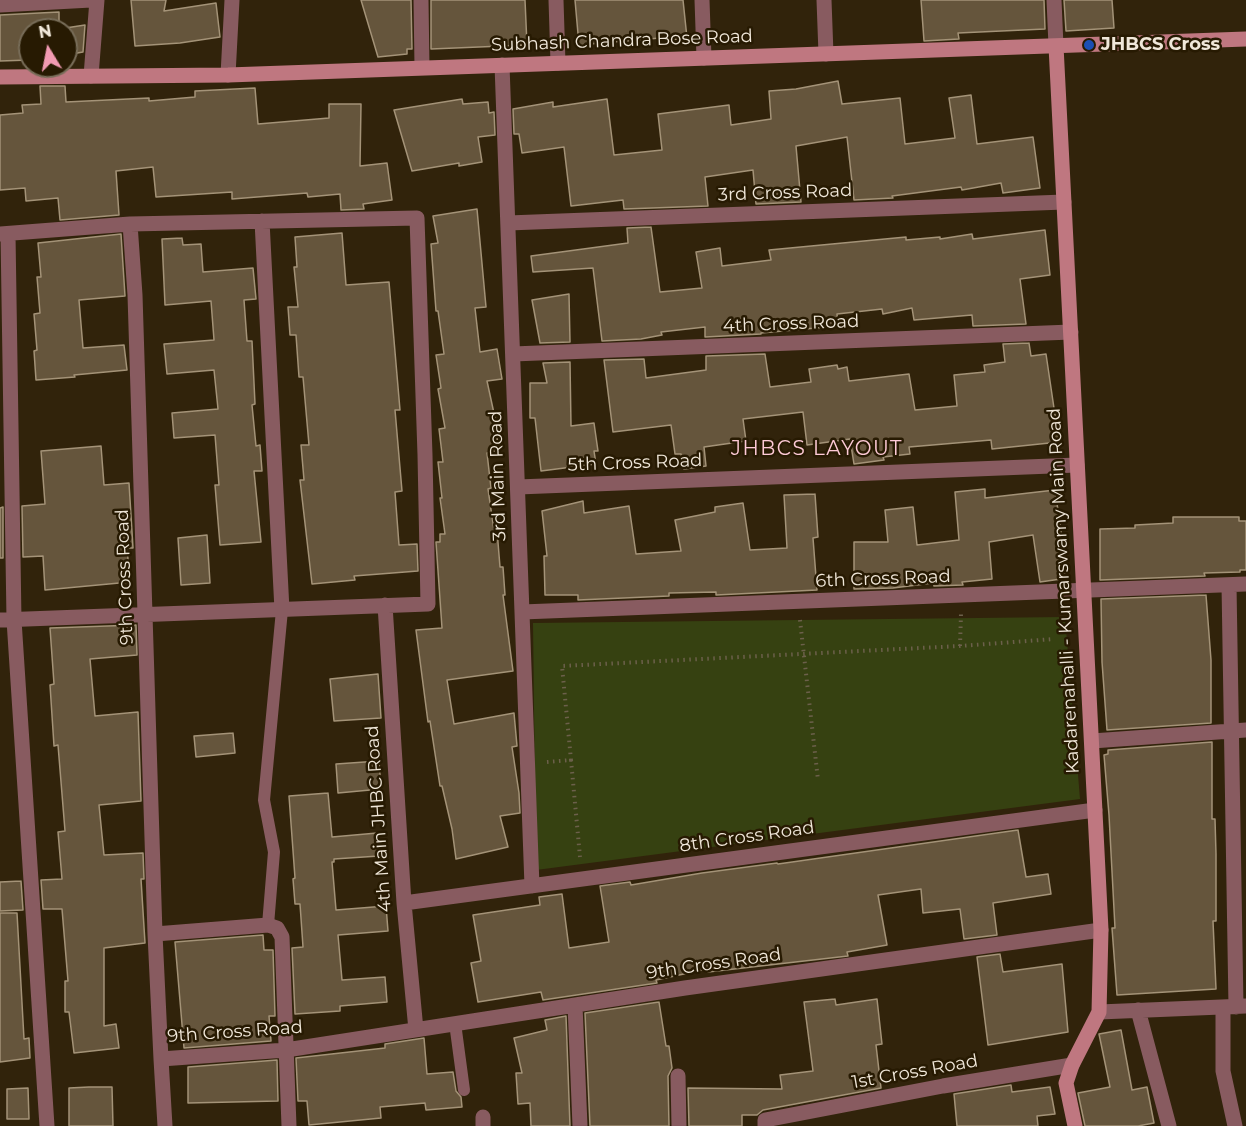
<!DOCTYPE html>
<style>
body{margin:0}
#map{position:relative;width:1246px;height:1126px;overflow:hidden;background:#31230b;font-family:Montserrat,sans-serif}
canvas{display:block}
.north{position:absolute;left:18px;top:18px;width:60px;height:60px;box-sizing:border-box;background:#271a02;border:2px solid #776c58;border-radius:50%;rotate:350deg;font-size:16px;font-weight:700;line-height:24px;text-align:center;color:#f0e7d9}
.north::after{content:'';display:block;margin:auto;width:21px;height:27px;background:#f19ab2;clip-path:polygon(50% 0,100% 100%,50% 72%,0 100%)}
</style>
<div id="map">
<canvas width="1246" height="1126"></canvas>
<div class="north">N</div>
</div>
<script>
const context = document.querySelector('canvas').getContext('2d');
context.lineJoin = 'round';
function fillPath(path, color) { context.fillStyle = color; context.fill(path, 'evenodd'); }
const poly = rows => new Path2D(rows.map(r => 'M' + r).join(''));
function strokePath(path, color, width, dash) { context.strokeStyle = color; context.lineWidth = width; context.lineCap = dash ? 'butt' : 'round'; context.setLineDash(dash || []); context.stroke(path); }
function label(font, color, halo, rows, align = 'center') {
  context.font = font + ' Montserrat,sans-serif'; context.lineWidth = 5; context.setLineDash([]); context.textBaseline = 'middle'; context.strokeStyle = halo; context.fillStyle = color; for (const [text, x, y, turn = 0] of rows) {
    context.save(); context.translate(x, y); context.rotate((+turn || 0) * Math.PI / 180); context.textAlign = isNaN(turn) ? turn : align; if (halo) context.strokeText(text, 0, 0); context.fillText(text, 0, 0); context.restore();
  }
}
fillPath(poly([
 [1065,617,1080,799,536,870,533,623]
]), '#364111');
const building = poly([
 [131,0,166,0,164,11,216,3,220,37,180,43,135,46,131,0],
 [361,0,411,0,412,49,407,49,407,54,378,57,361,0],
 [431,0,525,0,527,45,431,49,431,0],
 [575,0,683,0,687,38,660,41,660,38,579,45,575,0],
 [921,0,1044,0,1045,29,958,33,959,39,924,41,921,0],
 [1064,0,1112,0,1114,28,1066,31,1064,0],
 [59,12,59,29,85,25,83,52,66,55,66,30,30,30,30,60,0,61,0,15,59,12],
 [838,81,842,104,900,98,905,144,955,138,949,98,971,95,977,144,1033,137,1040,188,1003,193,1001,183,962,190,961,187,892,196,893,198,854,200,847,137,796,146,801,202,756,204,753,170,705,177,708,206,624,209,623,200,571,206,564,147,522,153,519,134,514,134,513,109,553,102,553,107,607,99,614,155,662,150,658,114,729,105,731,125,771,119,769,91,796,89,838,81],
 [40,86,65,86,66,102,149,98,149,101,195,97,195,91,255,88,258,124,329,118,329,104,361,104,360,166,387,163,392,200,363,204,364,209,341,210,340,194,308,197,307,193,232,199,232,192,156,197,153,167,116,171,119,215,60,220,58,198,26,201,25,188,0,190,0,115,23,113,22,105,41,104,40,86],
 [462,99,463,104,488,102,489,113,494,112,495,135,478,137,482,162,459,166,459,163,412,171,394,110,462,99],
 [477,209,486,307,475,308,480,352,497,349,502,379,487,381,495,418,494,418,499,452,487,453,491,488,488,489,494,530,497,530,500,567,503,567,505,595,503,595,513,671,447,680,454,724,514,713,517,746,512,747,519,793,520,813,500,816,508,847,456,859,452,829,442,786,440,786,430,721,428,722,416,630,442,628,436,542,440,542,440,534,445,534,440,498,442,498,438,462,443,462,439,429,445,428,438,389,441,388,436,355,444,354,438,311,436,311,431,244,438,243,433,216,477,209],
 [651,227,660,292,702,288,696,252,720,248,722,266,771,260,769,250,906,237,906,240,940,237,940,239,972,234,973,239,1045,230,1050,275,1020,279,1026,324,973,326,972,315,914,320,912,308,883,314,882,309,837,314,838,326,761,333,761,334,705,337,705,327,661,332,662,335,641,339,602,341,593,268,533,272,531,256,628,243,627,228,651,227],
 [342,233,346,285,389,282,400,410,395,410,402,491,395,492,399,545,417,544,418,571,354,576,355,580,312,584,300,480,304,480,301,445,309,445,303,377,299,377,296,335,290,335,288,307,298,307,294,267,297,267,295,237,342,233],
 [121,234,125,296,79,300,83,348,124,345,127,370,74,375,75,377,36,380,34,351,37,350,34,314,40,313,37,277,41,277,38,243,121,234],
 [182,238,183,245,201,244,203,272,253,268,256,299,244,300,247,341,252,341,255,404,252,405,256,446,260,445,262,471,254,471,261,542,220,545,215,485,219,485,215,435,174,438,172,413,218,409,214,370,167,374,164,344,214,340,211,301,165,305,162,239,182,238],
 [569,294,570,342,540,343,532,300,569,294],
 [1029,343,1031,356,1046,354,1059,442,992,449,991,440,909,447,910,454,883,457,884,460,854,464,850,439,807,445,803,412,743,419,746,441,704,447,706,466,684,469,681,454,675,454,671,425,613,432,604,360,644,359,646,378,706,370,706,356,765,354,770,387,811,382,809,369,837,365,838,369,847,367,849,381,909,374,915,410,957,406,954,375,985,372,984,365,1005,362,1003,344,1029,343],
 [570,362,571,426,594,423,598,451,594,451,596,464,541,471,535,418,530,418,530,383,547,383,543,363,570,362],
 [101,446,104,485,129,483,133,548,127,548,130,582,45,590,43,556,23,557,22,506,45,504,41,451,101,446],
 [985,489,985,498,1055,490,1068,578,1040,582,1033,535,989,542,992,579,962,582,963,585,934,586,933,583,893,588,854,589,854,542,888,542,885,510,913,507,917,545,959,540,955,492,985,489],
 [815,494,818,537,813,538,817,590,716,595,716,592,669,593,669,596,578,600,578,595,545,595,544,556,547,556,542,511,583,501,584,513,629,506,636,554,681,551,675,520,715,512,715,507,743,503,750,550,787,548,784,495,815,494],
 [3,507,3,558,0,558,0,508,3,507],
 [1173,517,1239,517,1239,521,1246,521,1246,570,1240,570,1240,572,1204,573,1205,576,1100,580,1100,529,1135,528,1135,525,1173,523,1173,517],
 [207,535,210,583,181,585,178,538,207,535],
 [1206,595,1211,660,1211,723,1107,730,1102,662,1101,599,1206,595],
 [136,625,137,655,90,659,95,716,138,712,141,801,99,805,104,855,143,853,144,879,141,879,145,943,104,948,104,1026,116,1024,119,1048,74,1053,69,1012,65,1012,65,981,68,981,62,909,43,909,41,880,62,879,58,832,65,831,58,745,54,746,50,685,54,684,50,628,136,625],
 [378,674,381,718,334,721,330,679,378,674],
 [233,733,235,753,196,757,194,736,233,733],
 [1212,742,1212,819,1215,819,1216,854,1216,921,1213,921,1216,989,1117,995,1112,928,1115,928,1109,815,1104,755,1108,754,1108,750,1212,742],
 [379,761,381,789,338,793,336,764,379,761],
 [328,793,332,837,377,833,379,856,334,859,334,862,332,862,336,910,386,906,388,931,338,935,342,980,385,977,387,1002,340,1006,340,1011,295,1014,292,948,303,947,300,904,295,904,293,879,295,878,289,796,328,793],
 [1018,830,1026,877,1048,874,1051,894,993,903,997,935,964,939,960,909,923,913,921,889,878,895,887,945,847,952,848,956,708,972,707,969,656,980,657,983,543,1000,541,992,478,1002,471,963,481,961,473,915,540,905,539,897,562,894,569,948,609,942,600,886,630,882,631,885,702,873,777,863,778,864,1018,830],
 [21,881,23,910,0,911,0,882,21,881],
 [0,913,17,913,24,1039,29,1038,30,1058,0,1062,0,913],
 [263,935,264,950,273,950,275,1016,269,1016,271,1041,184,1048,175,942,263,935],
 [1000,954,1003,972,1062,964,1068,1032,988,1045,977,957,1000,954],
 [835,999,836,1005,877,999,882,1044,876,1045,881,1088,763,1110,757,1115,742,1115,742,1126,689,1126,688,1088,782,1089,780,1075,813,1071,804,1002,835,999],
 [659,1002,666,1046,669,1046,672,1068,668,1076,669,1126,590,1126,585,1013,659,1002],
 [566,1016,570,1126,531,1126,530,1103,518,1104,516,1073,522,1073,514,1038,547,1030,545,1020,566,1016],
 [1121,1030,1132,1090,1147,1087,1154,1123,1138,1126,1085,1126,1078,1093,1110,1087,1099,1034,1121,1030],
 [424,1038,427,1074,453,1072,456,1091,461,1097,462,1107,426,1110,425,1103,380,1107,381,1118,309,1125,307,1101,298,1101,296,1058,385,1048,385,1044,424,1038],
 [277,1060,278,1101,188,1103,188,1067,277,1060],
 [1011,1085,1012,1092,1050,1087,1055,1114,1037,1116,1038,1126,957,1126,954,1094,1011,1085],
 [89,1087,112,1087,113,1126,69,1126,69,1088,89,1087],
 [28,1088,29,1119,7,1119,7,1089,28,1088]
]);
fillPath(building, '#65553c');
strokePath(building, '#a49378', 1.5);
strokePath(poly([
 [800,620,818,780],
 [960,646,961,614],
 [571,760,580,857],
 [547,762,571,760,562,666,960,646,1054,639]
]), '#6c604b', 4, [1.5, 4.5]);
strokePath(poly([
 [268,925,274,852,264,800,282,610],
 [455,1023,464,1090]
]), '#885b60', 12);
strokePath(poly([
 [421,0,422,67],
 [556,0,558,63],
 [702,0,704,58],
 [824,0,826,54],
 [1054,0,1056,46],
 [0,5,91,0],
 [502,65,532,886],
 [228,75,232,0],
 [91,76,97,0],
 [262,221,282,610],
 [508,223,1064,202],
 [130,224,135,295,155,934,161,1059,286,1050,685,988,1101,930],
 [0,234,130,224,417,218,425,455,428,604,0,620],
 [8,234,14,620,47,1126],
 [513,354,1071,332],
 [518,487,1077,465],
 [1229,585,1236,1007],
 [385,605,404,903,416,1030],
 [522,612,1246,584],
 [1092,741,1246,730],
 [404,903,1095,810],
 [155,934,268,925,277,928,282,937,289,1126],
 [575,1005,580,1126],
 [1223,1007,1223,1071,1235,1126],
 [1138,1010,1169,1126],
 [1099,1012,1246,1006],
 [161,1059,165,1126],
 [678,1076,679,1126],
 [483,1117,483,1126],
 [765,1126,765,1120,943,1086,1072,1065]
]), '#885b60', 15);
strokePath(poly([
 [1056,46,1101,930,1099,1012,1072,1065,1066,1083,1075,1126],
 [0,77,228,75,1246,39]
]), '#bf7780', 15);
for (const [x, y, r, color] of [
 [1089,45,6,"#1a4fb4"]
]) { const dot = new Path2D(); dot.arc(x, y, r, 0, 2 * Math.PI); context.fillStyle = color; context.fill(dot); strokePath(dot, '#271a02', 2); }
label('18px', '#f0e7d9', '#271a02', [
 ["Subhash Chandra Bose Road",622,41,-2],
 ["3rd Cross Road",785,193,-2],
 ["4th Cross Road",791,324,-2],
 ["5th Cross Road",635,463,-2],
 ["3rd Main Road",498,476,-92],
 ["9th Cross Road",125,577,-92],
 ["6th Cross Road",883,579,-2],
 ["Kadarenahalli - Kumarswamy Main Road",1064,591,-93],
 ["4th Main JHBC Road",379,819,-94],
 ["8th Cross Road",747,837,-8],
 ["9th Cross Road",714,964,-8],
 ["9th Cross Road",235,1032,-4],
 ["1st Cross Road",915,1072,-10]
]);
label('bold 18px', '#f0e7d9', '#271a02', [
 ["JHBCS Cross",1101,45]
], 'left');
context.letterSpacing = '1.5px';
label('20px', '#fecad7', '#271a02', [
 ["JHBCS LAYOUT",817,449]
]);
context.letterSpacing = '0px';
</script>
